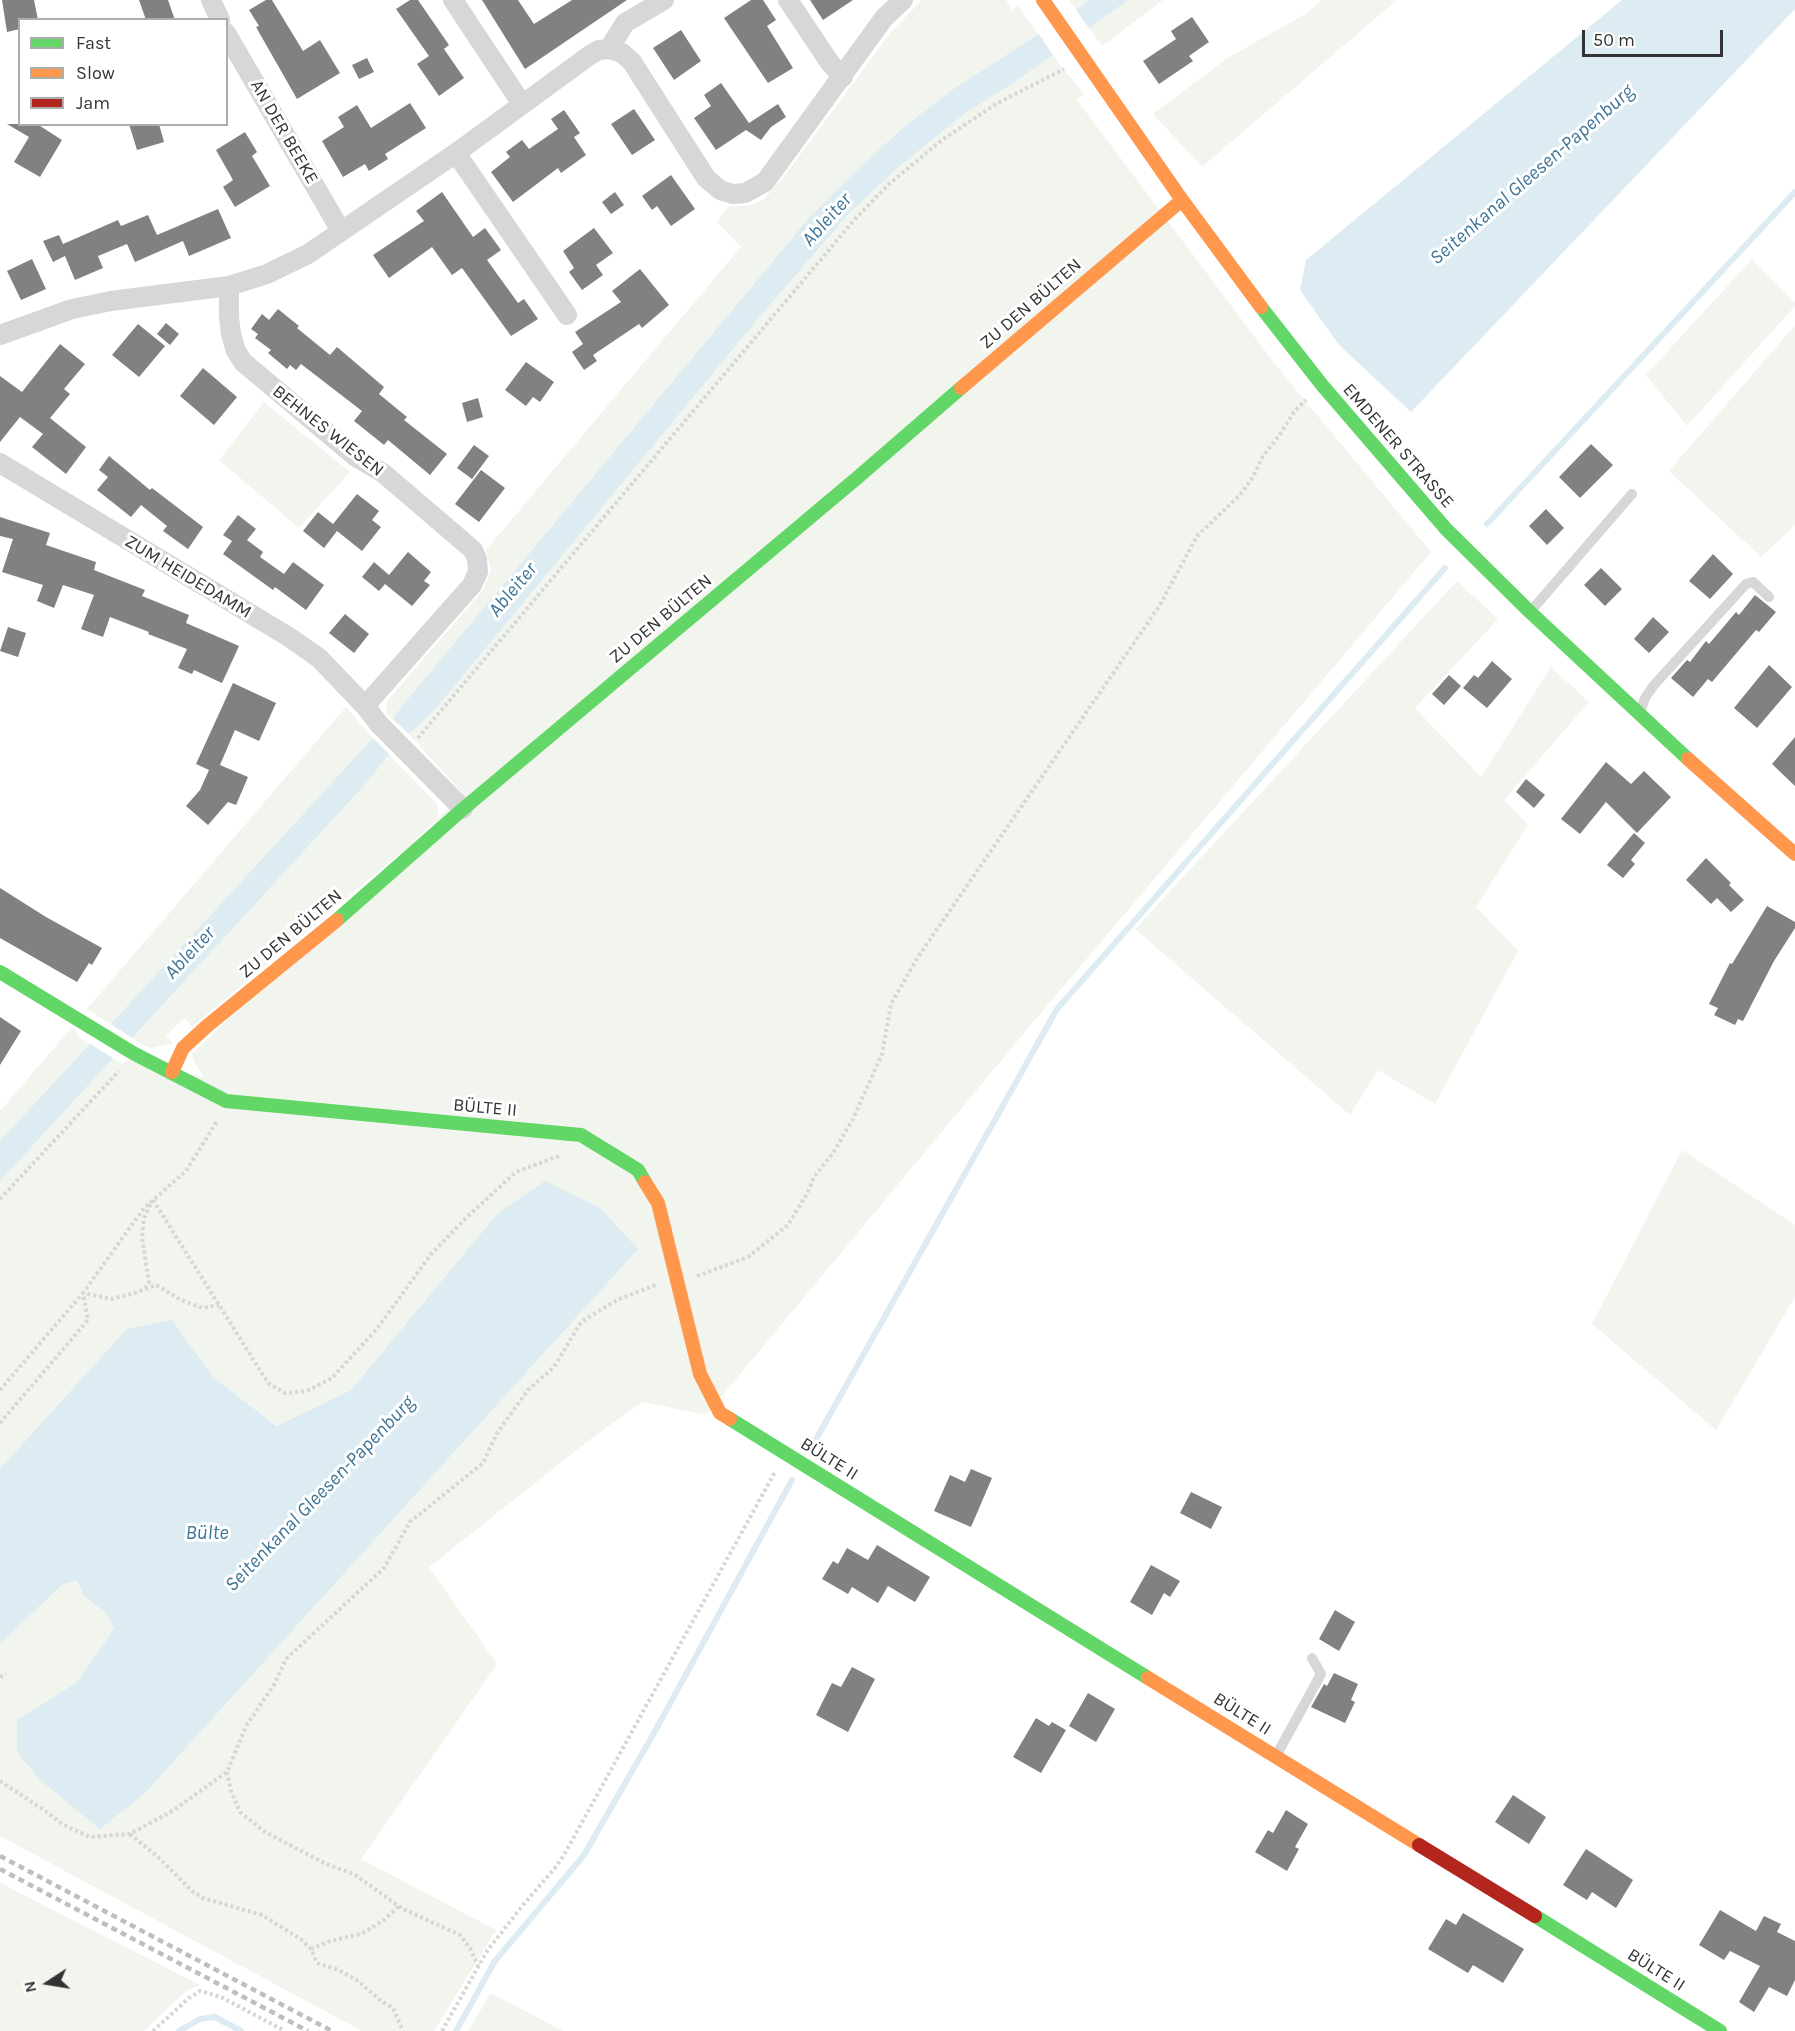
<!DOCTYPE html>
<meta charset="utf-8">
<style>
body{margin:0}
#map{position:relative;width:1795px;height:2031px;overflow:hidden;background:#fff;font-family:Karla,sans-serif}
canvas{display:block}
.legend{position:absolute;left:18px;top:18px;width:210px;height:108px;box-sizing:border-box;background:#fff;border:2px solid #adadad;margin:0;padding:8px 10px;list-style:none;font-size:18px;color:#333}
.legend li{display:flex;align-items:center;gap:12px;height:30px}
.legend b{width:30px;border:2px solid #adadad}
.north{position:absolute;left:18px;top:1953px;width:60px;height:60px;-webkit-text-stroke:4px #fff;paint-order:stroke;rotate:258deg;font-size:16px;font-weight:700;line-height:24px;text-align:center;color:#333}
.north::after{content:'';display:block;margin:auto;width:21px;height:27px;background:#333;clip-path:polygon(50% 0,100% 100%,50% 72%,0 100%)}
.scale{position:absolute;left:1582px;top:30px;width:141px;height:27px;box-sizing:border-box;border:3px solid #333;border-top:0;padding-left:8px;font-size:18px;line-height:21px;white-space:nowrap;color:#333;-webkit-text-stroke:4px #fff;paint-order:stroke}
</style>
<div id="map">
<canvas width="1795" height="2031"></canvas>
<ul class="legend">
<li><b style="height:8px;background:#63d668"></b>Fast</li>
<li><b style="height:8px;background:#ff974d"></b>Slow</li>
<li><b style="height:8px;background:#b3261e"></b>Jam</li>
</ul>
<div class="north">N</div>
<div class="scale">50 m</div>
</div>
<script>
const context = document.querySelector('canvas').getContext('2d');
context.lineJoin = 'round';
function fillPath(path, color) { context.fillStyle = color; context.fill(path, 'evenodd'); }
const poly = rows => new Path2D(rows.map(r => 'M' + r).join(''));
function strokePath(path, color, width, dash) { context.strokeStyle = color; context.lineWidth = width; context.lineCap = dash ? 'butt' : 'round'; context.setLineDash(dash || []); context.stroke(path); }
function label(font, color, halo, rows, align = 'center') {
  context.font = font + ' Karla,sans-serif'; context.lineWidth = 6; context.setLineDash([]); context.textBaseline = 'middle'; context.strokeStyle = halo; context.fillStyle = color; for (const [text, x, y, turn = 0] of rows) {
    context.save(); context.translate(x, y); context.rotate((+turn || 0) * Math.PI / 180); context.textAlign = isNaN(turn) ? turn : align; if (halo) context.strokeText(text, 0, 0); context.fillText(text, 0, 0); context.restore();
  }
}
fillPath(poly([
 [922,0,1006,0,1012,10,1018,6,1060,65,1084,94,1077,100,1278,368,1431,552,1045,1008,706,1415,642,1402,592,1438,429,1567,497,1664,361,1859,496,1930,434,2031,362,2031,0,1836,0,1644,62,1585,77,1580,84,1596,106,1613,114,1630,77,1682,17,1720,17,1753,146,1792,638,1248,497,1214,351,1390,278,1426,213,1377,172,1320,0,1469,0,1111,72,1027,80,1038,123,1064,127,1060,204,1077,194,1062,192,1054,463,794,411,736,387,714,386,707,387,701,483,590,491,570,486,550,741,247,717,222,728,207,751,205,763,200,782,179,891,32],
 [1069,0,1163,0,1102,46],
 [1322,0,1397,0,1202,167,1153,114,1226,59,1305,14],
 [1752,259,1795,302,1795,306,1687,426,1646,375],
 [1795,325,1795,525,1761,557,1669,471],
 [264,402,350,472,299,528,219,460],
 [1457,581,1498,619,1415,708,1481,777,1551,667,1589,702,1504,800,1528,825,1476,907,1518,951,1435,1104,1378,1070,1350,1115,1135,929],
 [346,707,370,735,438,805,438,815,433,826,192,1027,185,1018,166,1035,173,1043,152,1048,146,1047,87,1009],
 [1682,1150,1795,1225,1795,1297,1716,1430,1592,1324],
 [0,1882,12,1889,200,1985,186,1991,144,2031,0,2031],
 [491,1993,563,2031,468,2031]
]), '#f1f5ed');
fillPath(poly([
 [1089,0,1128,0,1089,28,1076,10],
 [1622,0,1795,0,1795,9,1411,412,1339,345,1300,290,1306,260],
 [1039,34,1053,55,1010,85,965,113,895,170,850,212,761,315,436,708,409,734,393,719,403,705,810,217,855,172,904,127,955,88],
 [373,738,389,754,367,782,132,1038,111,1024],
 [90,1044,113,1058,0,1181,0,1141],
 [545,1181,600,1208,638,1249,146,1792,100,1829,40,1780,17,1752,17,1720,77,1682,114,1629,106,1613,84,1596,77,1580,62,1585,0,1644,0,1469,127,1329,172,1320,213,1377,277,1426,351,1390,497,1214]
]), '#ddebf3');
strokePath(poly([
 [1487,524,1795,192],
 [810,1450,1057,1009,1445,568],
 [179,2031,200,2019,215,2017,241,2031],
 [456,2031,495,1961,584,1855,654,1733,792,1480]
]), '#ddebf3', 6);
fillPath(poly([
 [2,0,34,0,38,20,20,20,20,29,7,32],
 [139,0,168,0,175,20,146,20],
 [266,0,272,0,303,51,320,40,340,73,297,99,256,27,259,26,249,10],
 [410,0,418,0,449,45,444,49,464,78,439,96,417,64,429,56,396,9],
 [482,0,518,0,534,24,572,0,627,0,525,69],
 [751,0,763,0,776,20,767,26,793,68,768,83,724,18],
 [810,0,853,0,823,20],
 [1192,17,1209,42,1189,56,1193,61,1159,84,1143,61,1176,39,1171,31],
 [681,30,701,61,674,80,653,48],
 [367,58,374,72,359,79,352,65],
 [721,83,749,123,778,104,786,117,771,127,761,140,746,130,716,150,694,118,711,106,704,95],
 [410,103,426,128,385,154,388,159,369,171,365,164,343,177,322,141,344,127,338,117,357,105,371,128],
 [634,109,655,140,632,155,611,124],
 [564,110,580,133,574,137,586,155,561,173,558,168,513,202,491,172,510,157,506,152,522,140,529,149,558,129,551,119],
 [7,124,37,124,62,140,40,177,14,162,29,137],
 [129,124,159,124,164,142,137,150],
 [245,132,257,152,252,156,270,186,235,207,223,187,233,180,216,150],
 [671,175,695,209,671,226,657,206,652,210,642,196],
 [442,192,473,237,485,228,501,250,487,260,518,303,524,299,538,319,511,336,462,268,452,275,432,247,389,278,373,255,424,221,416,211],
 [615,192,624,205,611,214,602,202],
 [218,209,231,238,189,256,183,241,135,262,127,244,98,256,103,268,75,280,65,256,53,262,43,241,59,235,63,244,118,220,121,226,148,215,157,235],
 [594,228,613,253,596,265,603,275,582,290,569,272,574,268,563,251],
 [32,259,46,289,21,300,7,271],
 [640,269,669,305,642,328,639,324,593,355,597,361,584,370,572,352,583,344,575,332,621,302,612,291],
 [278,309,299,326,297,328,330,355,337,347,384,387,379,394,407,417,404,420,447,454,430,475,388,440,384,445,354,421,362,411,301,364,296,370,290,365,287,369,268,353,271,350,255,338,258,334,251,329,262,314,269,320],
 [166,323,179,334,170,345,157,334],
 [138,324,165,346,139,377,112,355],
 [60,344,85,364,64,389,70,394,50,418,86,447,66,474,32,447,43,434,20,417,0,442,0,376,22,392],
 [526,362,554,382,540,402,533,397,526,406,505,390],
 [203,368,237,397,214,425,180,396],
 [478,398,483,417,467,422,462,403],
 [1591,444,1613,465,1580,498,1559,477],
 [474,445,489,456,472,479,457,468],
 [109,456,150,490,152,488,203,527,188,549,163,531,167,526,141,505,131,517,97,490,108,477,99,470],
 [481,470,505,488,479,522,455,504],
 [357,494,379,511,372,520,381,527,362,551,337,531,324,548,303,531,318,512,333,524],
 [1546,509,1564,528,1547,545,1529,526],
 [238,515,256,529,247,540,263,552,260,557,284,574,293,562,324,585,306,610,275,587,273,590,223,554,232,541,223,535],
 [0,517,50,533,46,545,96,562,94,570,145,590,142,596,189,615,186,623,239,646,222,683,194,670,192,674,178,668,187,649,148,634,149,632,110,617,103,637,81,629,94,595,63,585,54,608,37,601,43,585,2,572,13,539,0,536],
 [408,552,431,572,424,581,430,585,412,606,385,584,379,591,362,577,374,562,389,575],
 [1713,554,1733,574,1710,599,1689,581],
 [1601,568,1622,589,1605,606,1584,585],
 [1755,595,1776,612,1759,632,1756,630,1712,682,1708,679,1693,697,1671,678,1687,660,1690,662,1706,641,1709,644,1736,612,1739,615],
 [345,614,369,634,354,653,329,633],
 [1653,617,1669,632,1649,653,1634,639],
 [8,627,26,633,18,657,0,651],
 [1492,661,1512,679,1487,708,1463,688,1474,675,1478,678],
 [1769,665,1792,687,1757,728,1734,708],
 [1449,675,1461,686,1444,705,1432,694],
 [233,683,276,703,259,741,235,730,220,765,248,777,236,805,228,802,208,825,186,806,200,790,209,770,196,764],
 [1795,737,1795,786,1772,764],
 [1606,762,1631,784,1644,771,1671,797,1637,833,1606,802,1580,834,1561,819],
 [1526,779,1545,795,1534,808,1516,792],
 [1634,833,1645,843,1631,860,1635,864,1623,878,1607,865],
 [1706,858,1731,883,1729,885,1744,900,1731,912,1717,898,1711,904,1686,880],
 [0,888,46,917,102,948,92,965,89,963,77,982,0,938],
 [1767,906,1795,922,1795,928,1774,961,1743,1021,1738,1019,1735,1025,1714,1015,1718,1008,1709,1004,1730,963,1732,964],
 [0,1017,21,1031,0,1065],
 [971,1469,992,1478,971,1527,934,1511,950,1475,965,1482],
 [1191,1492,1222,1507,1211,1529,1180,1513],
 [877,1545,930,1577,915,1602,888,1586,878,1603,852,1587,848,1594,822,1579,833,1561,838,1564,847,1548,868,1560],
 [1151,1565,1180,1581,1170,1597,1164,1593,1152,1615,1130,1602],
 [1335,1610,1355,1622,1339,1651,1319,1639],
 [852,1667,875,1679,848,1732,816,1715,832,1683,841,1687],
 [1334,1673,1358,1684,1351,1700,1355,1702,1345,1723,1311,1707,1324,1684,1327,1686],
 [1088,1693,1115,1709,1096,1742,1069,1726],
 [1036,1718,1049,1726,1052,1722,1066,1730,1041,1773,1013,1757],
 [1513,1795,1546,1817,1529,1844,1495,1822],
 [1286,1810,1308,1824,1295,1847,1299,1849,1287,1871,1255,1852,1268,1830,1273,1833],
 [1586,1849,1633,1880,1616,1908,1592,1892,1587,1900,1563,1885],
 [1720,1910,1756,1931,1764,1916,1781,1924,1777,1932,1795,1941,1795,1980,1787,1996,1769,1987,1754,2012,1739,2002,1760,1966,1730,1951,1724,1960,1699,1945],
 [1463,1913,1524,1949,1503,1983,1473,1965,1468,1973,1428,1949,1446,1919,1456,1925]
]), '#818181');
strokePath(poly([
 [418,738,855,219,889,184,942,140,996,104,1064,69],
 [0,1199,119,1071],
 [153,1200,268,1383,285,1393,307,1391,332,1378,376,1330,432,1253,467,1217,516,1172,559,1156],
 [697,1276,748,1257,788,1225,808,1192,814,1177,833,1153,853,1119,882,1054,891,1004,918,957,1160,605,1197,536,1240,495,1253,477,1263,456,1279,436,1294,412,1306,400],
 [145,1288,149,1283,142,1238,144,1218,151,1203],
 [0,1390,83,1293,112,1299,135,1293,156,1285,181,1300,202,1308,219,1305],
 [0,1423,88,1320,83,1293,144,1208,186,1171,217,1121],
 [0,1677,6,1674],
 [227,1772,231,1791,240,1812,265,1832,326,1864,354,1874,403,1909,460,1935,470,1948,478,1966],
 [0,1781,44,1810,62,1824,90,1837,130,1834,174,1810,227,1772,246,1726,274,1685,286,1659,384,1568,410,1522,483,1463,497,1433,528,1390,554,1367,581,1322,617,1300,658,1284],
 [130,1834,158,1857,192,1891,203,1898,262,1915,302,1940,311,1949,317,1963,339,1970,358,1981,381,2001,393,2008,403,2031],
 [311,1949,330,1941,361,1934,384,1920,399,1906],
 [153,2031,189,1998,200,1991,221,1997,285,2031],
 [442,2031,487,1951,523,1905,555,1868,564,1855,775,1472]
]), '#d6d6d6', 4, [3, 3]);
strokePath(poly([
 [1530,612,1632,494],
 [1639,715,1645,698,1654,685,1746,584,1753,582,1769,597],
 [1276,1756,1321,1674,1312,1658]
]), '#d7d7d7', 10);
strokePath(poly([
 [211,0,220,20],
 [453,0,522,104],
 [788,0,830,63,843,77],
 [226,33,341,231],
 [609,49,625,23,664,0],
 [456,153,567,315],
 [229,286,229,317,231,334,236,351,243,362,356,457,383,473,473,550,477,559,478,572,472,585,365,706],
 [0,335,72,309,111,301,229,286,267,274,308,254,456,153,590,55,599,50,609,49,622,53,632,62,706,178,720,190,733,194,745,193,765,182,884,18,903,0],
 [0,463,289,637,319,658,365,706,379,724,463,809]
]), '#d7d7d7', 20);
strokePath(poly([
 [1261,307,1322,385,1446,529,1530,612,1688,759],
 [337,920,463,809,857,478,961,388],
 [0,972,133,1053,226,1101,581,1135,638,1170,645,1182],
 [730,1419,1148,1678],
 [1535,1916,1720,2031]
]), '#63d668', 14);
strokePath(poly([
 [1043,0,1182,200,1261,307],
 [961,388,1182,200],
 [1688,759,1795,854],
 [172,1072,183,1048,207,1026,337,920],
 [645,1182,658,1203,700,1374,720,1413,730,1419],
 [1148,1678,1419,1845]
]), '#ff974d', 14);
strokePath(poly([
 [1419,1845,1535,1916]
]), '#b3261e', 14);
strokePath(poly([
 [0,1856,332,2031],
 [0,1869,308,2031]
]), '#bebebe', 4.5, [6, 4.5]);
label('18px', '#333', '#fff', [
 ["AN DER BEEKE",284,132,60],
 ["ZU DEN BÜLTEN",1031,304,-41],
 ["BEHNES WIESEN",328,431,38],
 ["EMDENER STRASSE",1398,446,49],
 ["ZUM HEIDEDAMM",188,577,31],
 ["ZU DEN BÜLTEN",661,619,-40],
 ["ZU DEN BÜLTEN",291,934,-40],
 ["BÜLTE II",485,1108,5],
 ["BÜLTE II",829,1459,32],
 ["BÜLTE II",1242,1714,32],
 ["BÜLTE II",1656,1970,32]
]);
label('italic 20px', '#3f7597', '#fff', [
 ["Seitenkanal Gleesen-Papenburg",1532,175,-41],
 ["Ableiter",827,220,-48],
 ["Ableiter",513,590,-50],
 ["Ableiter",190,953,-47],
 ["Seitenkanal Gleesen-Papenburg",320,1494,-46],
 ["Bülte",207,1533]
]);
</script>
